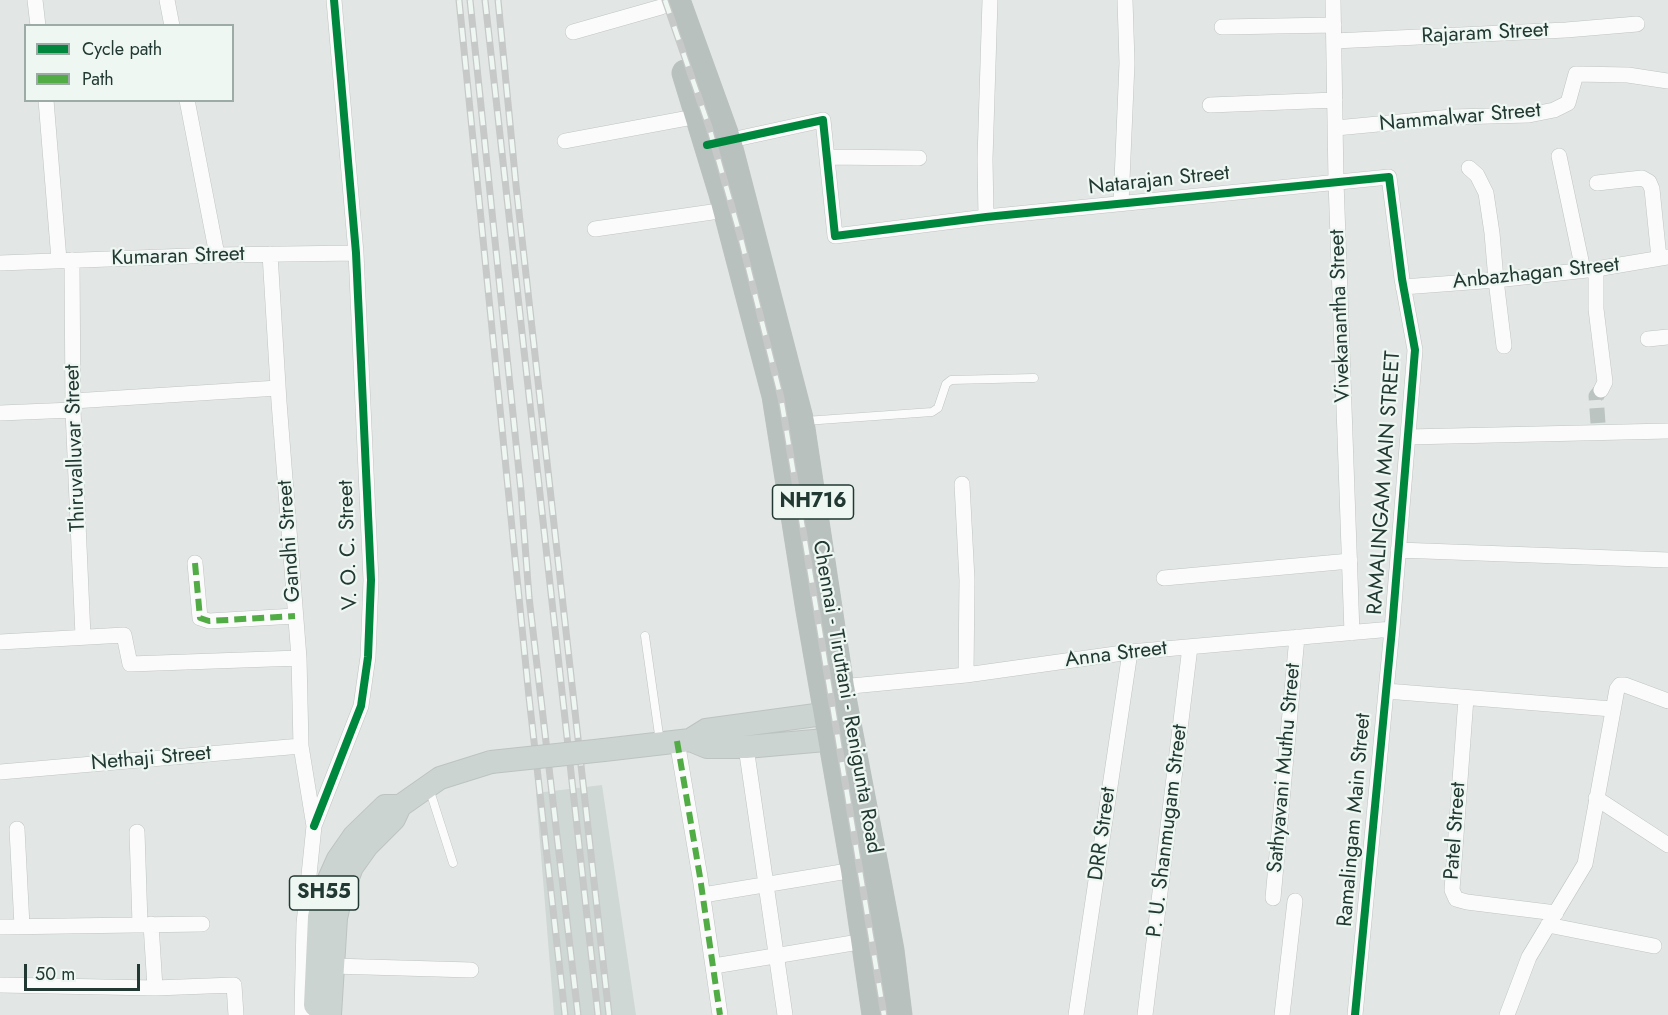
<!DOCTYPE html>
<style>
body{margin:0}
#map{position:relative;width:1668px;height:1015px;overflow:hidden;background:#e2e7e5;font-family:Jost,sans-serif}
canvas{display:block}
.legend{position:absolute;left:24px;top:24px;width:210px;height:78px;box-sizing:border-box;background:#eff7f3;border:2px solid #9daba6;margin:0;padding:8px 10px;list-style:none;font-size:18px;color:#213932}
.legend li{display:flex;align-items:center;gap:12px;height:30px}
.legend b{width:30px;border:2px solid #9daba6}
.scale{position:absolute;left:24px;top:964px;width:116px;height:27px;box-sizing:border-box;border:3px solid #213932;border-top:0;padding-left:8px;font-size:18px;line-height:21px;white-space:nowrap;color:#213932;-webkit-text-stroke:4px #eff7f3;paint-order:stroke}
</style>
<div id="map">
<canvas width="1668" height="1015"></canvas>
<ul class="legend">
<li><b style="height:8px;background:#00873e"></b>Cycle path</li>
<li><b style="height:8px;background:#52ac45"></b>Path</li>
</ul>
<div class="scale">50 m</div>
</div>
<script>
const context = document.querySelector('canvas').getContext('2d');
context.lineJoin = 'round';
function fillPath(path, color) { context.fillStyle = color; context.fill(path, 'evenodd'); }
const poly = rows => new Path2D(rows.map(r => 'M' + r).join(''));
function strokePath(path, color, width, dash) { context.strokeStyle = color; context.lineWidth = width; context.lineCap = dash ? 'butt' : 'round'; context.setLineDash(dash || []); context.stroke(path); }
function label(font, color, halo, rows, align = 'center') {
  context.font = font + ' Jost,sans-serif'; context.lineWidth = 4.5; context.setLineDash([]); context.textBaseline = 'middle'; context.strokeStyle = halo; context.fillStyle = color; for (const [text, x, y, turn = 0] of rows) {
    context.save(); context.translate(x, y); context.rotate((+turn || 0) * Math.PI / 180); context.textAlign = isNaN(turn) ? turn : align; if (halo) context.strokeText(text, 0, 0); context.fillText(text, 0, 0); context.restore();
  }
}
fillPath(poly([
 [602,785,636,1015,554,1015,536,793]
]), '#cfd8d4');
strokePath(poly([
 [1598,423,1596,396,1601,390]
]), '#bbc4c1', 15, [15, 8]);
const lane = poly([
 [805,421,932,412,938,408,946,384,951,380,1034,378],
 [645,636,660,742],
 [429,788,453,863]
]);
const street = poly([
 [35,0,38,26],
 [167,0,172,26],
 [1333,0,1336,181,1352,633],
 [1222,27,1334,25],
 [573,32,661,7],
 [1334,41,1566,30,1637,24],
 [46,100,59,260],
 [187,100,217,255],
 [1210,105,1335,100],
 [1336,128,1452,117,1529,115,1554,110,1568,103,1576,74,1628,75,1668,81],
 [565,141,699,116],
 [722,142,823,120,835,236,986,217,1389,177,1402,279,1415,350,1392,629,1355,1015],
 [1559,156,1583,270],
 [827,157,919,158],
 [1469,168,1477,175,1486,193,1492,233,1496,280,1504,346],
 [1597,183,1642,178,1649,182,1652,189,1659,258],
 [1121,203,1127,63,1125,0],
 [986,217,985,159,990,0],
 [595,229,726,210],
 [270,254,279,402,299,658,301,746,314,826,304,924,302,1015],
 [72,260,73,410,83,636],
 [0,263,217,255,356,253],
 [1596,269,1596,309,1605,382,1601,390],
 [1403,287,1496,280,1596,269,1668,257],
 [1648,339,1668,337],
 [73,401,278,388],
 [0,413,73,410],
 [1408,437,1668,431],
 [962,484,967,580,966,675],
 [1398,550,1668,560],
 [195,563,200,618,209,621,295,616],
 [1164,578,1350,561],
 [0,642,124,635,130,664,299,658],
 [841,687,966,675,1130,652,1392,629],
 [1386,691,1612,709],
 [1466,698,1452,890,1456,899,1467,902,1556,913],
 [677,741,700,877,720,1015],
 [746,747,785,1015],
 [0,772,301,746],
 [1596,798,1668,845],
 [314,826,361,706,368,657,371,580,356,253,334,0],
 [17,829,22,926],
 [137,832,140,924],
 [703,895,854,870],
 [1273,898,1297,637],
 [151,924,155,988],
 [1548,925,1654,946],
 [0,927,202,924],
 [332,966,471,970],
 [714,966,865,941],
 [0,985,155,988,234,985,236,1015],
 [1076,1015,1130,652],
 [1145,1015,1190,647],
 [1282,1015,1295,901],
 [1507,1015,1529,957,1585,864,1617,689,1620,685,1625,685,1668,701]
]);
const primary = poly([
 [690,740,707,747,746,747,848,738],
 [604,750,690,740,706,730,845,711],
 [315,1005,319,917,325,888,338,859,354,836,385,806,400,806],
 [330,1015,336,918,341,896,352,867,367,846,394,819,400,806,440,778,491,762]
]);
const highway = poly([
 [677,0,728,141,801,422,841,687,877,875,891,950,899,1015],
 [685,73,722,194,775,396,809,611,854,870,875,1015]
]);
strokePath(lane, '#bfc4c2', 9);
strokePath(street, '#bfc4c2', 16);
strokePath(primary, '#bcc3c1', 24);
strokePath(highway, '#bcc3c1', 27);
strokePath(lane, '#fbfbfb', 8);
strokePath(street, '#fbfbfb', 15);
strokePath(primary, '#ccd4d1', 22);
strokePath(highway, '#b9c1bf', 26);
const rail = poly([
 [459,0,529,697,565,1015],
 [470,0,521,491,529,597,578,1015],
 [485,0,598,1015],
 [498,0,516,185,609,1015],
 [665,0,709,127,741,239,781,398,884,1015]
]);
strokePath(rail, '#c6c9c8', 7);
strokePath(rail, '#eff7f3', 4.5, [14]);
const primaryBridge = poly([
 [491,762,604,750]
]);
strokePath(primaryBridge, '#bcc3c1', 24, []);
strokePath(primaryBridge, '#ccd4d1', 22);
strokePath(poly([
 [195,563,200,618,209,621,295,616],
 [677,741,700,877,720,1015]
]), '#52ac45', 6, [12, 6]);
strokePath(poly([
 [707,145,823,120,835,236,986,217,1389,177,1402,279,1415,350,1392,629,1355,1015],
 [314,826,361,706,368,657,371,580,356,253,334,0]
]), '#00873e', 8);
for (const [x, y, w] of [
 [813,502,81],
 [324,893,69]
]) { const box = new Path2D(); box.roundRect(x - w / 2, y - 17, w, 34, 4.5); context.fillStyle = '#eff7f3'; context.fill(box); strokePath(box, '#213932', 1.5); }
label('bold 20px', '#213932', null, [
 ["NH716",813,502],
 ["SH55",324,893]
]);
label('21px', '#213932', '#eff7f3', [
 ["Rajaram Street",1485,34,-3],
 ["Nammalwar Street",1460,118,-5],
 ["Natarajan Street",1159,181,-6],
 ["Kumaran Street",178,257,-2],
 ["Anbazhagan Street",1536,274,-6],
 ["Vivekanantha Street",1341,316,-92],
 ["Thiruvalluvar Street",76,448,-92],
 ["RAMALINGAM MAIN STREET",1385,483,-86],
 ["Gandhi Street",290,541,-94],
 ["V. O. C. Street",349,545,-92],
 ["Anna Street",1116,655,-7],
 ["Chennai - Tiruttani - Renigunta Road",846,697,80],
 ["Nethaji Street",151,759,-5],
 ["Sathyavani Muthu Street",1285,768,-85],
 ["Ramalingam Main Street",1355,820,-85],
 ["P. U. Shanmugam Street",1168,831,-83],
 ["Patel Street",1456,831,-86],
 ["DRR Street",1103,834,-82]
]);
</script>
